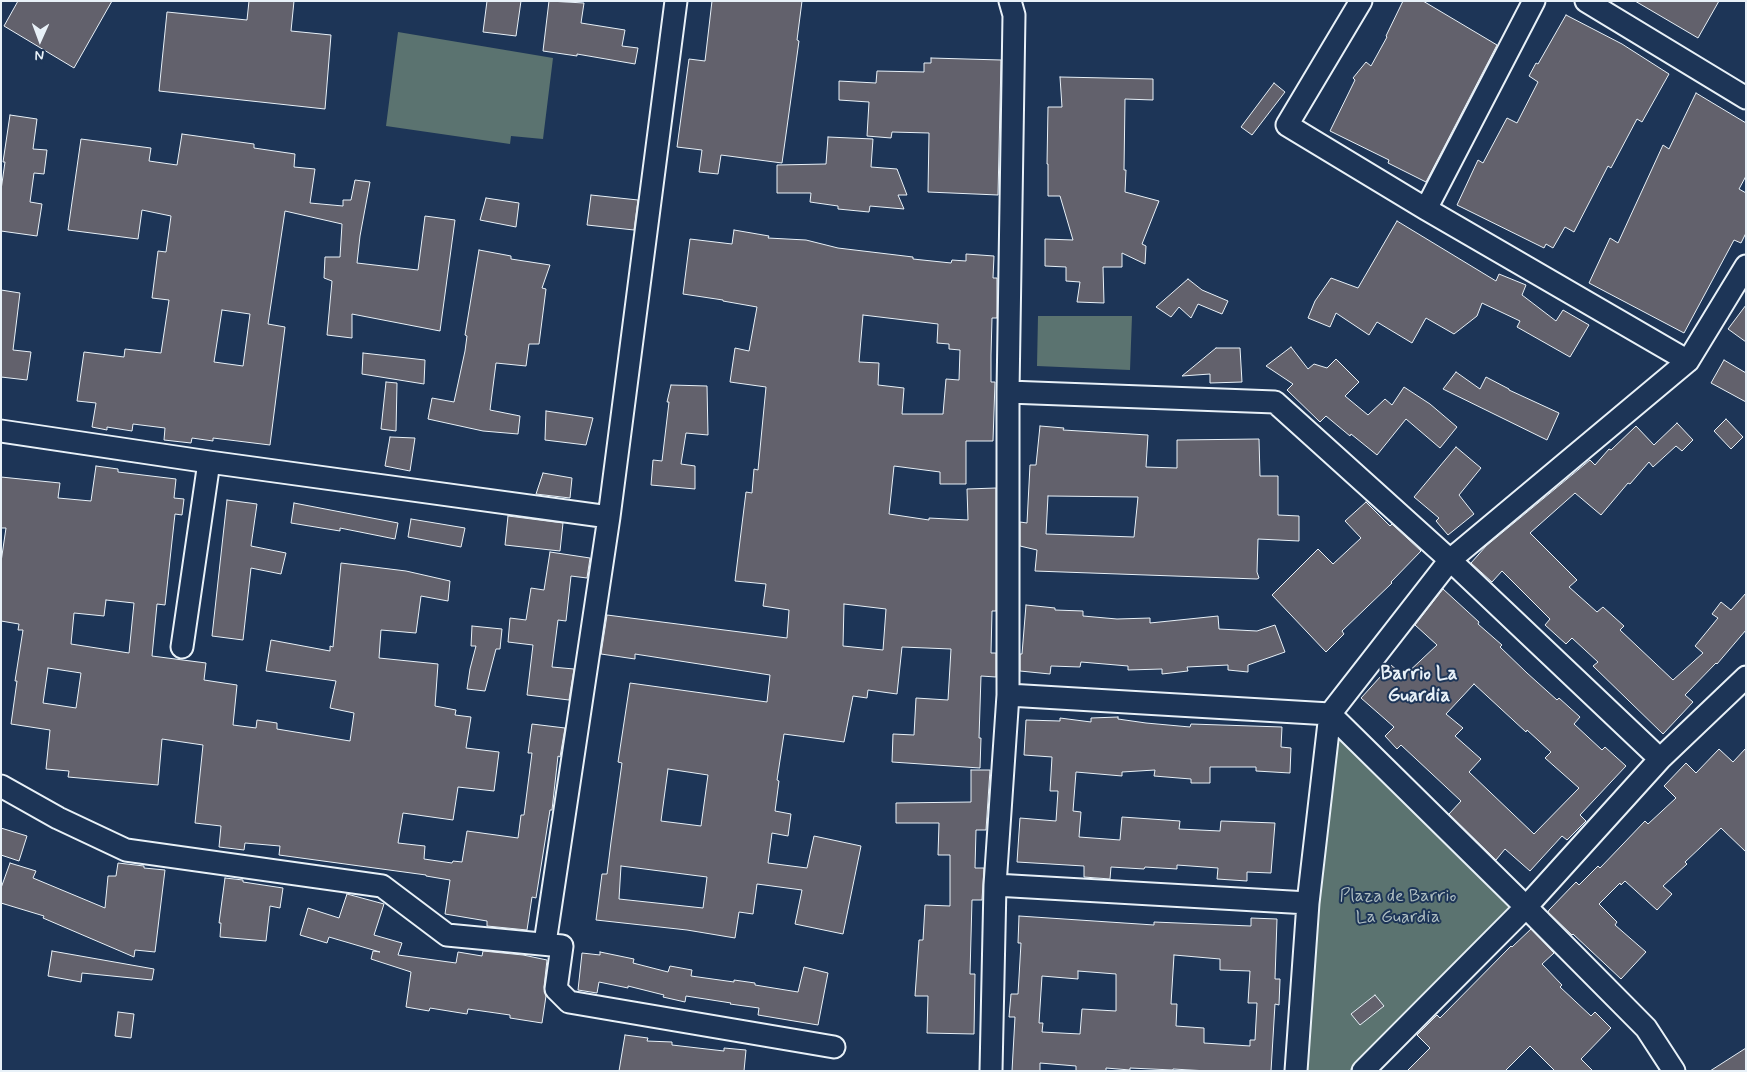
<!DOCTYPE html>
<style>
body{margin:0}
#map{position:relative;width:1747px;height:1072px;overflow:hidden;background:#1d3557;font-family:Mynerve,sans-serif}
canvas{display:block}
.frame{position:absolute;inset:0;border:2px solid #e8f1f8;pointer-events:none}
.north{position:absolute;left:15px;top:15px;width:50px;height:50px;-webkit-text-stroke:4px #1d3557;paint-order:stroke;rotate:182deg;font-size:14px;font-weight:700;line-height:20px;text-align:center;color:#e8f1f8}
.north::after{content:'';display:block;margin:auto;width:18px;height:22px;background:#e8f1f8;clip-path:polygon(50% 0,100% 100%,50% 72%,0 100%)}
</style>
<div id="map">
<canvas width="1747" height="1072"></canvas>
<div class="frame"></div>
<div class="north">N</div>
</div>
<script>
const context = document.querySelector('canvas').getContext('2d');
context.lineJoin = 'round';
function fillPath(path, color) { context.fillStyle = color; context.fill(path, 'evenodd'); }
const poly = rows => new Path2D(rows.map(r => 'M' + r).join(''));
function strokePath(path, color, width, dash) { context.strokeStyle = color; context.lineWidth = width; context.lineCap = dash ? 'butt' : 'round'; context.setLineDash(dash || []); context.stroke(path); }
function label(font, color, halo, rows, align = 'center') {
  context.font = font + ' Mynerve,sans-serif'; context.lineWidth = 4; context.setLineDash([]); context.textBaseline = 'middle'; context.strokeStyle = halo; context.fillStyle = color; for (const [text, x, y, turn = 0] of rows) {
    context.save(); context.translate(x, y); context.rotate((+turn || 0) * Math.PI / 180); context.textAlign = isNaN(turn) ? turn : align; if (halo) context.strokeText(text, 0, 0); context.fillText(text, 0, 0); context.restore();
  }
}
fillPath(poly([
 [398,32,553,58,543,139,511,136,510,144,386,126],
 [1038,316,1132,316,1130,370,1037,366],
 [1330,714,1526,907,1363,1071,1296,1071]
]), '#5b7370');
const building = poly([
 [18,1,112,1,74,68,4,26,18,1],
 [249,1,294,1,291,31,331,35,325,109,159,91,167,12,247,20,249,1],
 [487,1,521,1,516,36,483,32,487,1],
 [549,1,584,3,581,23,625,30,622,46,638,48,635,64,577,54,577,56,543,51,549,1],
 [712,1,802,1,797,40,799,41,782,163,721,155,718,174,699,172,702,150,677,147,689,59,705,61,712,1],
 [1403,1,1423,1,1497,45,1426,182,1388,163,1389,160,1330,131,1355,80,1353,78,1366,62,1371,66,1387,37,1386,36,1403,1],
 [1635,1,1719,1,1698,38,1635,1],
 [1566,15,1622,44,1669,74,1642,122,1637,119,1611,168,1608,166,1574,232,1565,227,1553,248,1546,244,1544,248,1457,205,1478,160,1483,163,1507,118,1517,123,1538,82,1529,76,1536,63,1538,64,1566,15],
 [931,58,1001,60,998,195,928,192,929,133,892,132,891,138,867,136,869,102,839,100,839,81,876,83,877,71,924,72,924,63,931,63,931,58],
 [1060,77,1153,79,1153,100,1125,99,1124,170,1126,170,1125,192,1159,201,1142,244,1146,246,1145,264,1122,253,1122,267,1103,267,1104,303,1077,302,1080,282,1066,281,1066,267,1045,266,1045,239,1073,240,1060,196,1048,196,1048,164,1047,164,1048,107,1062,107,1060,77],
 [1274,83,1285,92,1252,135,1241,127,1274,83],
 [1696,93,1746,123,1746,176,1739,189,1746,193,1746,233,1741,243,1734,240,1684,333,1589,283,1610,238,1618,243,1663,145,1669,149,1696,93],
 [10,115,37,119,33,149,47,150,44,174,34,173,30,202,42,204,37,236,1,231,1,190,5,162,3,162,10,115],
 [182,134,254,144,254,148,295,154,294,167,315,169,310,203,343,206,343,200,351,200,355,180,370,182,360,236,357,263,418,270,425,216,455,220,440,331,352,314,352,338,327,335,332,281,324,278,325,257,340,257,342,224,285,211,268,324,285,327,270,445,213,438,213,441,192,438,191,443,164,440,165,428,133,424,132,431,107,427,107,430,92,427,96,403,77,401,84,352,124,357,125,349,161,353,169,300,152,298,158,251,166,252,171,216,142,210,138,239,68,230,81,139,151,148,149,161,177,165,182,134],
 [222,310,250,314,243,366,214,362,222,310],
 [828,137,873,139,871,167,897,169,907,195,898,195,904,209,870,206,869,212,838,209,838,206,810,202,811,193,777,193,777,165,826,164,828,137],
 [591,195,638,200,634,230,587,225,591,195],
 [486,198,519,203,516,227,480,220,486,198],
 [1397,221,1496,281,1499,274,1526,285,1522,295,1556,321,1563,310,1589,325,1570,357,1517,327,1520,321,1482,303,1477,316,1454,334,1426,318,1412,343,1377,322,1369,335,1336,313,1330,327,1308,318,1315,301,1331,278,1358,288,1397,221],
 [734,230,769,236,768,238,806,240,838,248,913,257,913,259,951,263,952,260,966,261,966,254,994,256,993,278,997,278,997,318,992,318,991,355,991,382,995,382,993,441,966,441,966,484,940,484,940,472,894,466,889,514,929,520,929,518,968,520,967,489,996,488,996,611,992,611,991,653,996,653,996,677,981,676,979,738,981,738,980,768,892,762,893,734,914,735,916,698,948,700,951,649,902,647,897,694,868,690,867,698,853,696,844,742,784,734,777,780,779,781,775,811,791,814,788,836,772,833,768,863,807,868,814,836,861,846,843,934,795,924,802,890,757,884,753,914,739,912,735,938,687,930,596,920,602,874,607,874,611,842,622,763,618,762,630,683,767,702,770,675,635,654,635,659,601,654,607,615,787,638,789,610,763,606,766,584,735,581,746,492,752,493,754,469,758,470,766,387,730,382,735,348,749,351,757,307,723,301,723,300,683,294,690,239,732,244,734,230],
 [863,315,938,324,937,343,949,344,949,349,960,350,959,380,946,379,943,414,902,414,904,388,878,385,879,363,859,362,863,315],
 [844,604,886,609,883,650,843,646,844,604],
 [668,769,708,775,701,826,661,821,668,769],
 [621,866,707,877,703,908,619,899,621,866],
 [479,250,511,256,511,259,550,265,542,288,546,289,539,344,529,344,526,366,496,363,490,410,520,416,518,434,483,431,428,419,432,398,454,402,465,351,467,336,465,335,479,250],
 [1188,279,1202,290,1228,301,1222,314,1198,304,1191,318,1179,307,1171,317,1156,307,1188,279],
 [1,290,20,293,13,350,31,352,27,380,1,377,1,290],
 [1746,305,1746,342,1728,329,1746,305],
 [1291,347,1308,369,1314,364,1327,368,1336,359,1359,382,1345,396,1368,415,1385,399,1392,405,1404,387,1430,404,1457,427,1440,448,1406,419,1377,455,1351,434,1350,436,1326,416,1320,422,1287,390,1293,384,1266,366,1291,347],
 [1216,348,1240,348,1242,382,1210,383,1210,374,1182,376,1216,348],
 [363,353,425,360,424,384,362,374,363,353],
 [1724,360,1746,373,1746,402,1711,383,1724,360],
 [1456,372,1480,389,1486,377,1509,389,1509,390,1559,413,1547,440,1443,389,1456,372],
 [386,382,397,383,396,431,381,429,386,382],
 [671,385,707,386,708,435,686,433,681,464,695,466,695,489,651,485,653,460,662,461,669,402,667,402,671,385],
 [546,411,593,418,586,445,545,440,546,411],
 [1726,419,1743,437,1731,449,1714,431,1726,419],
 [1677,423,1693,440,1682,451,1676,446,1653,467,1649,462,1630,484,1628,483,1601,515,1575,493,1530,533,1577,580,1569,587,1597,612,1603,607,1624,626,1620,630,1673,680,1703,653,1695,646,1718,618,1712,614,1721,602,1731,610,1746,593,1746,630,1717,664,1716,663,1685,695,1693,702,1663,734,1593,666,1598,662,1572,638,1566,644,1545,625,1550,619,1502,571,1492,582,1471,563,1486,546,1590,460,1595,465,1609,449,1611,450,1636,426,1654,445,1677,423],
 [1040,426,1064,428,1063,430,1148,435,1146,467,1177,468,1177,440,1259,439,1260,476,1278,476,1278,515,1299,516,1299,541,1258,539,1257,572,1259,578,1257,579,1035,571,1037,550,1020,546,1020,522,1027,523,1030,465,1036,465,1040,426],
 [1048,496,1138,497,1134,537,1046,534,1048,496],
 [390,437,415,438,410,471,385,466,390,437],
 [1456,447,1481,468,1459,495,1474,514,1448,535,1436,521,1439,518,1414,497,1456,447],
 [96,466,118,469,118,472,176,479,174,498,184,499,182,515,175,514,165,605,157,604,152,656,206,663,204,680,237,685,233,725,256,728,257,720,277,723,277,729,350,741,354,713,330,708,336,681,266,671,271,640,330,651,330,646,333,647,341,563,406,571,450,581,448,601,421,596,416,633,381,630,379,658,438,664,435,706,456,710,455,715,471,717,466,748,499,752,494,791,458,787,453,820,403,813,398,843,425,846,424,859,452,863,453,861,462,862,467,831,518,838,521,815,524,815,532,753,528,753,532,724,565,728,560,757,558,756,552,810,550,810,536,898,532,897,527,930,487,926,487,921,445,914,450,880,426,876,426,875,279,855,280,846,245,843,244,850,219,847,221,826,195,823,203,745,162,739,158,785,68,777,69,771,46,769,50,730,11,724,17,681,15,681,23,630,18,630,19,624,1,621,1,562,6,528,1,528,1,477,60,483,58,498,91,501,96,466],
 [106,600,134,603,129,653,71,644,74,613,104,616,106,600],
 [48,668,81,673,76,708,43,703,48,668],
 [543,473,572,478,570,498,536,494,543,473],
 [227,500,257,504,251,546,286,553,281,574,251,568,243,640,212,636,227,500],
 [1366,502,1390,526,1392,524,1421,551,1391,582,1392,583,1342,631,1344,634,1326,652,1272,595,1318,549,1333,564,1361,538,1345,521,1366,502],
 [294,503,398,523,395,539,340,528,340,531,291,523,294,503],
 [508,516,563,523,560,551,505,545,508,516],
 [411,519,465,528,461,547,408,537,411,519],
 [550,552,590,558,587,578,571,576,566,621,558,620,552,667,574,669,569,700,527,695,533,645,508,642,510,618,526,620,531,588,544,590,550,552],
 [1443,589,1479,622,1478,624,1502,645,1500,647,1527,673,1557,700,1559,698,1580,717,1574,724,1602,750,1605,747,1626,766,1580,815,1586,821,1567,840,1562,836,1530,871,1505,849,1496,860,1449,814,1461,801,1401,745,1397,749,1385,736,1394,727,1361,698,1391,665,1404,676,1437,645,1415,625,1443,589],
 [1474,684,1526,732,1527,730,1551,752,1545,758,1579,788,1534,834,1469,772,1481,759,1455,736,1463,728,1446,714,1474,684],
 [1026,605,1055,608,1055,610,1083,611,1083,616,1117,619,1150,618,1150,623,1218,616,1219,629,1257,631,1275,625,1285,652,1248,665,1248,672,1228,670,1228,665,1187,667,1188,671,1162,674,1162,669,1128,670,1128,666,1081,662,1080,667,1051,666,1050,674,1020,671,1020,654,1022,654,1026,605],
 [472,626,502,629,500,649,496,649,485,691,467,689,470,669,476,646,471,646,472,626],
 [1118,717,1118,719,1146,723,1190,727,1191,724,1282,727,1281,747,1291,748,1290,773,1256,771,1256,767,1210,767,1210,783,1191,783,1191,779,1154,776,1155,770,1122,772,1122,776,1076,772,1073,811,1081,812,1079,837,1120,840,1122,817,1180,821,1179,829,1220,831,1221,821,1275,823,1271,873,1247,872,1247,881,1217,879,1218,868,1177,865,1177,869,1145,867,1144,869,1111,867,1110,879,1084,877,1084,866,1017,862,1020,818,1056,821,1058,791,1050,791,1052,757,1024,755,1026,720,1060,721,1060,718,1091,722,1091,718,1118,717],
 [1746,748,1746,852,1721,828,1685,862,1687,864,1663,886,1672,894,1657,910,1625,881,1621,885,1620,883,1599,904,1617,922,1615,925,1646,952,1621,979,1573,934,1572,935,1548,912,1549,910,1576,882,1579,885,1598,866,1600,868,1645,821,1648,824,1676,798,1664,786,1686,763,1696,773,1719,749,1733,762,1746,748],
 [971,770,990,770,986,830,976,830,975,868,984,868,982,900,972,900,970,974,975,974,974,1034,927,1033,928,996,915,996,919,940,923,940,925,905,950,906,950,855,938,855,939,823,896,823,896,803,971,802,971,770],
 [1,828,27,836,19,861,1,855,1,828],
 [10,863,36,871,33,878,105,908,108,876,116,876,118,863,144,866,144,868,165,870,155,952,135,950,134,957,43,918,44,916,1,903,1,888,10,863],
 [225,878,243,880,243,882,283,888,280,908,270,906,266,941,220,937,221,923,219,923,225,878],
 [347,894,384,904,374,935,402,943,398,955,456,963,458,952,482,956,483,951,523,955,547,960,544,987,546,996,542,1023,510,1018,510,1015,468,1009,467,1014,430,1008,429,1011,406,1007,411,972,371,959,373,951,380,952,329,937,327,943,300,935,308,908,339,918,347,894],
 [1019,916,1154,925,1154,922,1251,926,1251,918,1277,919,1275,979,1280,979,1279,1005,1275,1004,1271,1071,1208,1071,1173,1069,1173,1070,1130,1068,1130,1070,1106,1068,1106,1071,1076,1071,1076,1066,1040,1063,1040,1071,1012,1071,1015,1017,1009,1017,1011,994,1018,994,1021,943,1018,943,1019,916],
 [1174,955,1220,959,1220,970,1250,971,1248,1003,1257,1003,1255,1040,1250,1040,1250,1046,1204,1043,1204,1028,1176,1026,1177,1004,1171,1004,1174,955],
 [1078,971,1116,974,1116,1011,1082,1009,1080,1034,1042,1032,1043,1023,1039,1023,1042,976,1078,979,1078,971],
 [1531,929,1554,953,1542,964,1562,985,1560,987,1591,1016,1595,1012,1611,1028,1581,1059,1593,1071,1555,1071,1530,1046,1505,1071,1407,1071,1430,1048,1417,1035,1437,1015,1440,1018,1511,946,1512,947,1531,929],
 [52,951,154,969,152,980,82,973,81,982,48,976,52,951],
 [600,952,634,959,633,963,668,972,670,966,692,970,691,976,734,982,734,980,755,983,755,985,798,992,804,967,828,973,818,1025,758,1015,759,1008,730,1004,731,1003,686,996,685,1002,663,997,664,995,628,986,628,988,599,982,597,993,578,990,582,953,600,955,600,952],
 [1375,995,1384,1006,1360,1025,1351,1014,1375,995],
 [118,1012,134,1014,131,1038,115,1036,118,1012],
 [625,1035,648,1038,647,1041,672,1042,672,1045,724,1051,724,1048,746,1050,744,1071,619,1071,625,1035],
 [1746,1048,1746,1071,1710,1071,1746,1048]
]);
fillPath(building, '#62616c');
strokePath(building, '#e8f1f8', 1);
const minor = poly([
 [1361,1,1287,125,1426,209,1688,361],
 [1586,1,1746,98],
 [1426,209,1534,1],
 [1008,392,1275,402,1450,560,1660,759],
 [1,431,209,462,609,517],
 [182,647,209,462],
 [1008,695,1330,714,1526,907,1646,1028,1674,1071],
 [1,786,58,818,126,850,382,886,447,935,562,946,556,989,569,1002,834,1047],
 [995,885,1308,903],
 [545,943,609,517,676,1],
 [991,1071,995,885,1008,695,1008,392,1014,15,1010,1],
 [1296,1071,1308,903,1330,714,1450,560,1688,361,1746,266],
 [1363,1071,1526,907,1660,759,1746,677]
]);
strokePath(minor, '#e8f1f8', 25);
strokePath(minor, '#1d3557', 21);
label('18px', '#b0bfc2', '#1d3557', [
 ["Plaza de Barrio",1398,897],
 ["La Guardia",1398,918]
]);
label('bold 19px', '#e8f1f8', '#1d3557', [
 ["Barrio La",1419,675],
 ["Guardia",1419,697]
]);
</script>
